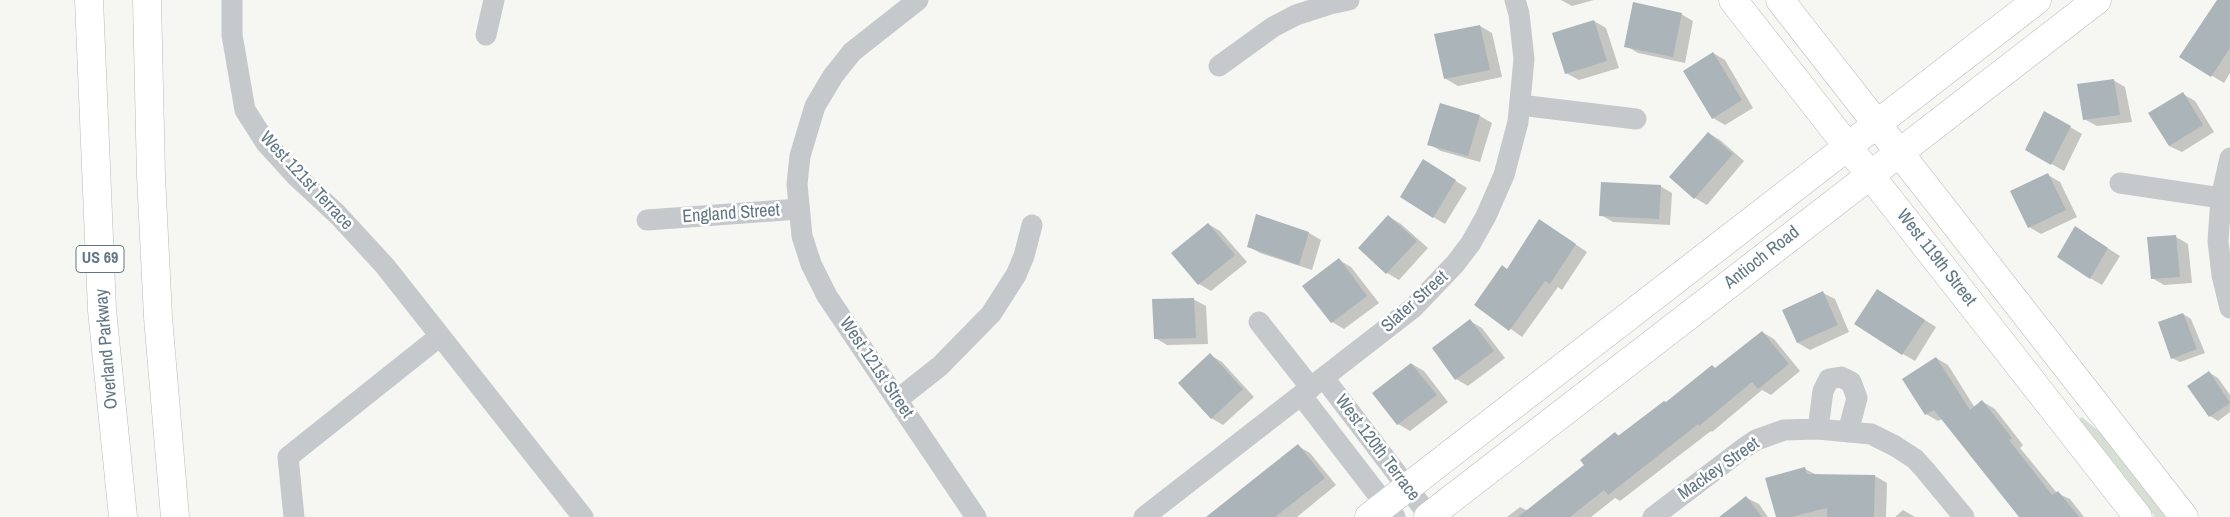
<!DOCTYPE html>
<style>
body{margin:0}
canvas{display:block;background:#f6f6f2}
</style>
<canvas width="2230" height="517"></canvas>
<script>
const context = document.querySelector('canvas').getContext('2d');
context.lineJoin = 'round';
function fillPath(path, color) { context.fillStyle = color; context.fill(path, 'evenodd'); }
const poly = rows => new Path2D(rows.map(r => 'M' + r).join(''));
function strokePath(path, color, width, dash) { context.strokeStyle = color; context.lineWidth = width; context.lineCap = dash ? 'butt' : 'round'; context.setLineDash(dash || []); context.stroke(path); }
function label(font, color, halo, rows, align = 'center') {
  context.font = font + ' "Archivo Narrow",sans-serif'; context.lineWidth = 5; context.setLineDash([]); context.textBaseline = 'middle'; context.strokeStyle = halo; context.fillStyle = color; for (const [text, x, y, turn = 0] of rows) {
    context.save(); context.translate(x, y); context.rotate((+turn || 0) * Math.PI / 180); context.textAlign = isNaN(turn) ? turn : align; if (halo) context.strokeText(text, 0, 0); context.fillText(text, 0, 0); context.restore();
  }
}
fillPath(poly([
 [2082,417,2117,447,2175,517,2155,517,2079,419]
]), '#d7ded3');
fillPath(poly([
 [1561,0,1594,0,1572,6],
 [2219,0,2230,0,2230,73,2224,83,2181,57],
 [1681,14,1693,21,1685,63,1638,53,1626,46],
 [1594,21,1606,28,1619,68,1579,80,1566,73],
 [1480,26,1492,33,1502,77,1458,86,1446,79],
 [1713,53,1725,60,1753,108,1725,125,1713,118],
 [2113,80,2125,87,2132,122,2097,126,2084,119],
 [2183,94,2195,101,2214,132,2182,152,2169,146],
 [1441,104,1480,116,1492,123,1480,162,1441,151,1429,144],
 [2070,127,2082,134,2064,171,2027,150],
 [1708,133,1720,140,1744,161,1707,205,1695,198,1671,177],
 [1435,168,1467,188,1445,224,1433,217],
 [2048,175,2060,182,2077,217,2041,234,2029,227],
 [1660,186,1672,193,1670,225,1613,222,1601,215],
 [1257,216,1309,233,1321,240,1312,270,1260,253,1248,246],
 [1389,217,1401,224,1428,248,1399,280,1387,273],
 [1208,224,1220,231,1247,262,1211,291,1199,284],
 [1551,228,1587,252,1562,290,1558,287,1522,337,1476,304],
 [2076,228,2120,256,2102,285,2090,278],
 [2176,237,2188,244,2192,283,2164,285,2152,278],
 [1339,260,1351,267,1379,303,1344,329,1332,322,1304,286],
 [1823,293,1835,299,1849,332,1810,350,1798,343,1784,310],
 [1890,298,1936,327,1915,361,1903,354],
 [1193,299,1206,306,1208,344,1167,345,1155,338],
 [2183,314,2191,319,2205,353,2180,362,2172,358],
 [1470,321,1482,328,1505,358,1468,386,1456,379],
 [1762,332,1774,339,1800,371,1771,395,1762,390,1712,432,1711,431,1620,501,1615,498,1591,517,1507,517,1520,507,1528,511,1586,465,1616,434,1620,436,1666,403,1712,366,1716,369],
 [1210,355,1222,362,1254,397,1223,425,1211,418],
 [1936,358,1948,365,1975,408,1983,402,1995,409,2023,445,2020,448,2057,493,2070,499,2084,517,2020,517,1942,419,1938,421,1926,414],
 [1412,364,1424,371,1448,402,1410,431,1398,424],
 [2210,373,2218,378,2230,395,2230,412,2218,421,2210,416],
 [1298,446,1310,453,1336,485,1297,517,1214,517],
 [1805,469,1817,475,1875,476,1887,483,1886,517,1777,517],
 [1747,498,1759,504,1768,517,1721,517],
 [1903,510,1915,517,1895,517]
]), '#0003');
fillPath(poly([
 [2217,0,2230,0,2230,48,2211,77,2179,57],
 [1633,2,1682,13,1673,57,1624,47],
 [1594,20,1607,61,1565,74,1552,33],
 [1480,25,1490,70,1444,79,1434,34],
 [1713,52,1742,100,1712,119,1683,71],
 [2114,79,2120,115,2083,120,2077,84],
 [2183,92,2203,125,2169,146,2148,113],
 [1440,103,1480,115,1468,156,1427,145],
 [2044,111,2071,126,2051,165,2025,150],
 [1708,132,1733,154,1694,199,1669,177],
 [1423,159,1456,180,1433,218,1400,197],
 [2048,173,2066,210,2028,228,2010,191],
 [1601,182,1661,185,1659,219,1599,216],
 [1256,214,1309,232,1299,265,1247,247],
 [1388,215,1417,241,1386,274,1358,248],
 [1539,219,1576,244,1550,284,1545,281,1509,331,1474,305,1502,265,1507,269],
 [1208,223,1235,255,1198,285,1171,253],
 [2075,226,2108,248,2090,279,2057,257],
 [2176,235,2180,277,2151,279,2147,237],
 [1339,258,1367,296,1331,323,1302,286],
 [1877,289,1925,320,1902,355,1854,324],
 [1823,291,1838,325,1797,343,1782,310],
 [1194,298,1196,338,1154,339,1152,299],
 [2183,313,2197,349,2171,359,2158,322],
 [1470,319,1494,351,1455,380,1432,348],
 [1762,331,1789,364,1758,389,1752,382,1699,426,1698,424,1678,440,1608,495,1604,490,1570,517,1518,517,1584,465,1580,460,1615,432,1618,436,1664,401,1666,402,1712,365,1715,368],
 [1210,353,1243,389,1211,419,1178,383],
 [1936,357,1970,410,1982,400,2012,438,2009,440,2052,495,2058,491,2079,517,2019,517,1934,410,1925,415,1902,379],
 [1411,363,1437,395,1397,425,1372,393],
 [2209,371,2230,403,2209,417,2187,386],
 [1298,444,1325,478,1275,517,1206,517],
 [1805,467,1807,474,1875,475,1874,517,1827,517,1827,508,1791,517,1776,517,1765,478],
 [1746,496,1762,517,1719,517,1736,504]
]), '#abb4b9');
const major = poly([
 [1733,0,2138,517],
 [1780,0,2184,517],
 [1369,517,2037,0],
 [1428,517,2097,0]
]);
const highway = poly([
 [89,0,102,310,123,517],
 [147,0,151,176,158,317,175,517]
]);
strokePath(major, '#b8bcc0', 29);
strokePath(highway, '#b7bbbe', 29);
strokePath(poly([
 [232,0,232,35,245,110,266,143,296,176,338,215,385,266,583,517],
 [918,0,852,52,833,76,815,106,800,156,797,184,802,236,811,264,827,296,976,517],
 [486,35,494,0],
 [1219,66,1273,27,1296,15,1330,4,1349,0],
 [1520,105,1636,119],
 [2230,158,2221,198,2218,241,2222,275,2230,308],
 [2120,183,2221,198],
 [647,220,799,209],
 [1259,322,1311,388],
 [1324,378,1430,517],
 [1301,395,1395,517],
 [897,400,940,366,991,314,1016,275,1024,256,1032,225],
 [1818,429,1823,391,1829,379,1841,377,1851,382,1857,398,1848,432],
 [294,517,288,457,440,336],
 [1144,517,1413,308,1455,264,1471,243,1486,216,1504,175,1518,122,1524,59,1519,14,1515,0],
 [1653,517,1744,448,1756,440,1784,430,1818,429,1871,434,1895,446,1915,459,1925,470,1964,517]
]), '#c5c9cc', 21);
strokePath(major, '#fff', 28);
strokePath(highway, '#fff', 28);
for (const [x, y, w] of [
 [100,259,48]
]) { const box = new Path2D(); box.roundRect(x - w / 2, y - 13.5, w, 27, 4); context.fillStyle = '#fff'; context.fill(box); strokePath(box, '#627785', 1); }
label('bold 16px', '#627785', null, [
 ["US 69",100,259]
]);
label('18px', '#627785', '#fff', [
 ["West 121st Terrace",306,181,47],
 ["England Street",731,214,-4],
 ["Antioch Road",1762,258,-38],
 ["West 119th Street",1936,258,52],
 ["Slater Street",1415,302,-42],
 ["Overland Parkway",107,349,-95],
 ["West 121st Street",876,368,56],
 ["West 120th Terrace",1377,448,53],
 ["Mackey Street",1719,469,-35]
]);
</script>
